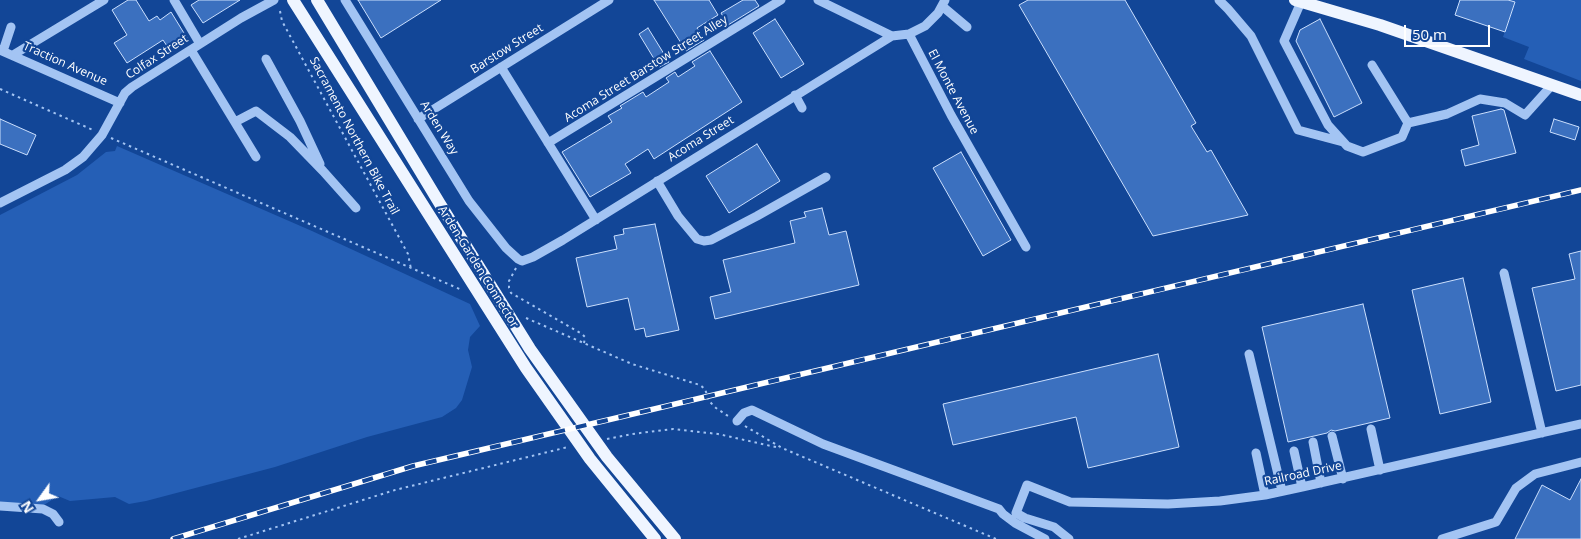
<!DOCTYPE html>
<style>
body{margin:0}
#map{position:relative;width:1581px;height:539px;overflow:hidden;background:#124697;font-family:"Open Sans",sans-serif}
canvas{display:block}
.north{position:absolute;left:15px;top:474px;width:50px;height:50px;-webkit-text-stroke:4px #124697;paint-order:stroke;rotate:238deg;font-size:14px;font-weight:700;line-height:20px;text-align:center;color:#fff}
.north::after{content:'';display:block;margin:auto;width:18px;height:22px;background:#fff;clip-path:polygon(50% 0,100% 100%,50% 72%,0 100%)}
.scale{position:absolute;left:1404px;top:25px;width:86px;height:22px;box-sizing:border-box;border:2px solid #fff;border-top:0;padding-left:6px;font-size:15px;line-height:18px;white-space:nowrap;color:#fff;-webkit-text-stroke:4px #124697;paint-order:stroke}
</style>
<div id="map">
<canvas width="1581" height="539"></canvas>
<div class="north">N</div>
<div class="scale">50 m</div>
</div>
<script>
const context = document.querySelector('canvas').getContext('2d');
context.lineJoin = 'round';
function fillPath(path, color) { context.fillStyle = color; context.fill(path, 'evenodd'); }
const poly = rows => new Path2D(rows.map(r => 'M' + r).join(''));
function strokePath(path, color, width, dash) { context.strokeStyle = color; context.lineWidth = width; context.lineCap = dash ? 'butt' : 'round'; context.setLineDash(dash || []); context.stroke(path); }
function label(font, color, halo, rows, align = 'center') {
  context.font = font + ' "Open Sans",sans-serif'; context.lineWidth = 4.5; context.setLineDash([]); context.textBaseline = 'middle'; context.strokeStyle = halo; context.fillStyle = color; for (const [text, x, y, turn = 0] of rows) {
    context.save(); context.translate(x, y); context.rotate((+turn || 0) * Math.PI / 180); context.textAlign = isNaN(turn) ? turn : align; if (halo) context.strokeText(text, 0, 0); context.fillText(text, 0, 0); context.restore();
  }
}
fillPath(poly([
 [1508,0,1581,0,1581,81,1524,59,1529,47,1503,37,1515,3],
 [117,146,312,231,470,304,480,326,470,337,468,350,472,367,462,400,456,408,442,417,367,437,275,467,146,501,129,504,115,497,70,501,58,496,44,505,0,505,0,215,77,175,106,152,115,151]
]), '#255fb6');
const building = poly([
 [128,0,136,0,149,21,157,16,160,20,171,12,187,38,169,49,163,40,127,63,114,43,127,35,112,10,128,0],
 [199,0,240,0,203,23,191,5,199,0],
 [358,0,441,0,381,38,358,0],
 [654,0,709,0,718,15,697,28,704,40,686,51,654,0],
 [743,0,755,0,759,6,728,25,721,13,743,0],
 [1028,0,1125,0,1196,123,1191,126,1207,152,1211,150,1248,215,1153,236,1019,5,1028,0],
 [1460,0,1508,0,1515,2,1505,32,1455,15,1460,0],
 [775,19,804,64,781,78,753,33,775,19],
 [1320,19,1362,103,1334,117,1296,41,1300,30,1320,19],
 [648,28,669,62,659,67,639,34,648,28],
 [710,51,742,102,654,159,648,149,625,164,631,173,590,197,562,152,612,122,608,116,622,108,620,106,643,92,646,97,669,82,666,78,675,72,678,77,695,66,692,62,710,51],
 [1501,109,1504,110,1516,153,1465,166,1461,150,1479,145,1472,116,1501,109],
 [0,119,36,135,27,155,0,144,0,119],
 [1554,119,1579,127,1575,140,1550,132,1554,119],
 [757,144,780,181,729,213,706,176,757,144],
 [961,152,1011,240,983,256,933,168,961,152],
 [822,208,829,235,846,231,859,285,715,319,710,297,731,292,723,260,795,243,790,221,806,217,804,212,822,208],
 [655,224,679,330,646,337,644,328,635,330,628,298,587,307,576,258,617,249,614,236,624,234,623,229,655,224],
 [1581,251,1581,385,1556,391,1532,288,1575,279,1569,254,1581,251],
 [1463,278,1491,402,1440,414,1412,290,1463,278],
 [1363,304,1390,418,1335,431,1331,430,1327,433,1288,442,1262,327,1363,304],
 [1158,354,1179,447,1088,468,1076,417,953,445,943,404,1158,354],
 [1581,479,1581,539,1515,539,1542,485,1570,500,1581,479]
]);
fillPath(building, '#3b70bf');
strokePath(building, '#cbdffd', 1);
strokePath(poly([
 [280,11,282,21,408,254,411,269],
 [0,89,93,130],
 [111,138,462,290],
 [516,268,509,281,509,288,511,293,582,334,585,337,584,343],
 [526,318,632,364,700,385,705,389,709,401,716,408,728,416],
 [745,426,782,448,996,539],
 [607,439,632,434,673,429,718,434,780,448],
 [238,539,395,490,568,447]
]), '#a3c4f3', 2, [2.5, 4]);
strokePath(poly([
 [174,0,200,44],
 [345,0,469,201,506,248,518,259,522,261,533,257,563,240,892,36],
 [818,0,892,36,909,34,925,26,938,13,945,0],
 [1219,0,1228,9,1251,36,1298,130,1343,142],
 [1301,2,1284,41,1328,125,1347,146,1363,152,1402,137,1408,123],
 [942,6,967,27],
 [909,34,951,115,1026,247],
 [0,50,120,103],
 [191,50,256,157],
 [3,51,11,27],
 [13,55,104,0],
 [266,59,300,121,320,164],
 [1372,65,1408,123,1447,114,1480,99,1505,103,1525,115,1552,85],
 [501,67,596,220],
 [795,95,802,108],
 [418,119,609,0],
 [235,122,256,111,290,137,323,171,356,208],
 [548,143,781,0],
 [657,181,678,216,697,239,704,241,711,240,757,216,826,177],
 [0,203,65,170,83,157,102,135,125,93,132,87,241,18,274,0],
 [1504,273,1542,433],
 [1249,354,1282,491],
 [737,421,744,413,752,410,823,444,999,509,1003,514,1015,523,1045,539],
 [1371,429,1380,470],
 [1332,436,1343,479],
 [1313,442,1321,483],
 [1294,451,1302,487],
 [1256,453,1265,495],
 [0,506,43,509,53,514,59,522],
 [1069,539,1054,527,1025,518,1016,513,1027,485,1070,502,1168,504,1220,501,1265,495,1302,487,1581,424],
 [1442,539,1496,522,1516,488,1535,474,1581,462]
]), '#a3c4f3', 9);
strokePath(poly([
 [293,0,526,368,590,459,655,539],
 [317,0,440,204,530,349,607,457,675,539],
 [1295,0,1380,25,1581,95]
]), '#eff5ff', 12);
const rail = poly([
 [173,539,413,466,1581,190]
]);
strokePath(rail, '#fff', 5.5);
strokePath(rail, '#124697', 4, [11]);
label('12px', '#fff', '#124697', [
 ["Barstow Street",507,49,-32],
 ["Colfax Street",157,57,-33],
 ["Traction Avenue",65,64,24],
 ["Acoma Street Barstow Street Alley",646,69,-32],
 ["El Monte Avenue",953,92,62],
 ["Arden Way",439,128,58],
 ["Sacramento Northern Bike Trail",354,136,62],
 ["Acoma Street",701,139,-32],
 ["Arden-Garden Connector",478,267,58],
 ["Railroad Drive",1303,474,-12]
]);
</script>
